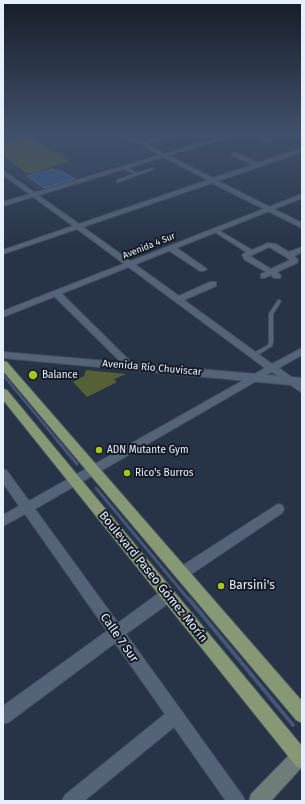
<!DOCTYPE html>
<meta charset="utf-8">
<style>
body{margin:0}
#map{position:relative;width:305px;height:804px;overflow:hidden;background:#273448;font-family:"Fira Sans",sans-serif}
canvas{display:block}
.frame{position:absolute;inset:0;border:4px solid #e6effc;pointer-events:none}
</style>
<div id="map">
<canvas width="305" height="804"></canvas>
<div class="frame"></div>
</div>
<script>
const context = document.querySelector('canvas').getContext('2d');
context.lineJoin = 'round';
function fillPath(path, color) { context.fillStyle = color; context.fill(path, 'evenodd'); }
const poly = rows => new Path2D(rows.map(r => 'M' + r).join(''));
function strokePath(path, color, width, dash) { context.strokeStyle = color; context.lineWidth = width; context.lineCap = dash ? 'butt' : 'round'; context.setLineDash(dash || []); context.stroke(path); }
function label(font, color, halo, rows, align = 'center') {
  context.font = font + ' "Fira Sans",sans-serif'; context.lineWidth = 4; context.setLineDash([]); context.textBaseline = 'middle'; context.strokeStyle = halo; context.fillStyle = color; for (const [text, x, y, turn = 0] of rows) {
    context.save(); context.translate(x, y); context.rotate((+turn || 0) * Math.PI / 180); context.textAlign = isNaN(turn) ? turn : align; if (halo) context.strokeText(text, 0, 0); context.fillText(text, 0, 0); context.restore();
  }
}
fillPath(poly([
 [17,135,116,135,154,154,37,190,3,166,3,139]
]), '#2e3e57');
fillPath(poly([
 [21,136,31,137,69,160,68,162,32,173,25,172,3,156,3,141],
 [86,370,126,374,114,379,117,382,87,397,73,382,84,376]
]), '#556036');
strokePath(poly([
 [3,375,57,440]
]), '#455676', 2.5);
strokePath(poly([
 [56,439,77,464],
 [96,488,189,600]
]), '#455676', 3);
strokePath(poly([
 [189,599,293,725]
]), '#455676', 4);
const building = poly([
 [53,169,57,171,63,172,75,179,44,188,27,176,53,169]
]);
fillPath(building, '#355a93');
strokePath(building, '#64738a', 1);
const service = poly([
 [124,167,126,167,137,173,152,168,154,169,119,182,117,182,117,180,134,174,124,169,124,167],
 [278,300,279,300,281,301,273,314,273,342,272,346,256,356,252,356,252,354,268,345,269,342,269,314,278,300]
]);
const minor = poly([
 [121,135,128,135,142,142,167,135,176,135,146,144,213,178,253,165,232,155,232,153,236,153,258,163,302,148,302,152,218,181,302,223,302,228,212,183,83,227,179,296,210,282,216,282,216,286,184,300,272,364,302,348,302,355,279,368,302,385,302,393,272,372,35,509,118,623,163,590,168,589,173,590,175,595,173,600,126,634,242,795,245,801,226,801,174,727,84,801,62,801,65,795,165,714,115,643,9,722,3,724,3,706,107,631,25,514,3,526,3,515,19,506,3,483,3,469,7,471,29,501,265,368,77,229,3,254,3,250,73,226,3,175,3,170,79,224,208,180,121,135],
 [254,135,262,135,272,140,267,141,254,135],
 [292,135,302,136,302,140,293,136,292,135],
 [215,228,252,250,268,243,276,244,289,252,302,247,302,252,294,256,298,260,297,263,277,272,281,276,280,278,274,278,271,275,264,278,261,278,261,274,266,272,245,260,242,255,246,252,213,231,213,229,215,228],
 [269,247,286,257,290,260,271,269,250,256,269,247],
 [168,246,174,246,207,269,203,271,200,271,168,250,168,246],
 [53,291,59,291,134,365,136,367,134,369,128,369,53,295,53,291],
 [278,504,282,505,284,509,282,513,187,577,182,579,177,577,175,573,177,569,278,504]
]);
const tertiary = poly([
 [227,135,236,135,3,206,3,202,227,135],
 [302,194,302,198,3,317,3,311,302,194],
 [3,352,302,378,302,386,3,358,3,352]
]);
const secondary = poly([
 [3,135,8,135,3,138,3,135],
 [302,745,302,767,271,801,249,801,251,794,296,748,302,745]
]);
const primary = poly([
 [3,361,7,362,302,701,302,723,296,720,3,371,3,361],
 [3,389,7,390,302,746,302,769,296,766,3,400,3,389]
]);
strokePath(service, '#434f5f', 2);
strokePath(minor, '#434f5f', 2);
strokePath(tertiary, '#434f5f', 2);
strokePath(secondary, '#434f5f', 2);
strokePath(primary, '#434f5f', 2);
fillPath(service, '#556379');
fillPath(minor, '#556379');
fillPath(tertiary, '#556379');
fillPath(secondary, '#6e7d77');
fillPath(primary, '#879875');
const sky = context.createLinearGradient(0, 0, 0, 248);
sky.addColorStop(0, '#151d28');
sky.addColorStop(0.54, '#41506a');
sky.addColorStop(1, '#41506a00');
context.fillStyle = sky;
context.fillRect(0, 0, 305, 248);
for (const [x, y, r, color] of [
 [33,375,5,"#a7c71e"],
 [99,450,4,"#a7c71e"],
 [127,473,4,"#a7c71e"],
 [221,586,4,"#a7c71e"]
]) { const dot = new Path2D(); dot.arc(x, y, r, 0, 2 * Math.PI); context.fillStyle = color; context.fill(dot); strokePath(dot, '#161c25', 1.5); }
label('9px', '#e6effc', '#161c25', [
 ["Avenida 4 Sur",149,246,-22]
]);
label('10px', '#e6effc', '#161c25', [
 ["Avenida Río Chuviscar",152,368,5]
]);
label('10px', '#e6effc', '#161c25', [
 ["Balance",42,375],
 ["ADN Mutante Gym",107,450],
 ["Rico's Burros",135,473]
], 'left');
label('12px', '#e6effc', '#161c25', [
 ["Boulevard Paseo Gómez Morín",153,577,51],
 ["Calle 7 Sur",119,638,55]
]);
label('12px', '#e6effc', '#161c25', [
 ["Barsini's",229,586]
], 'left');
</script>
